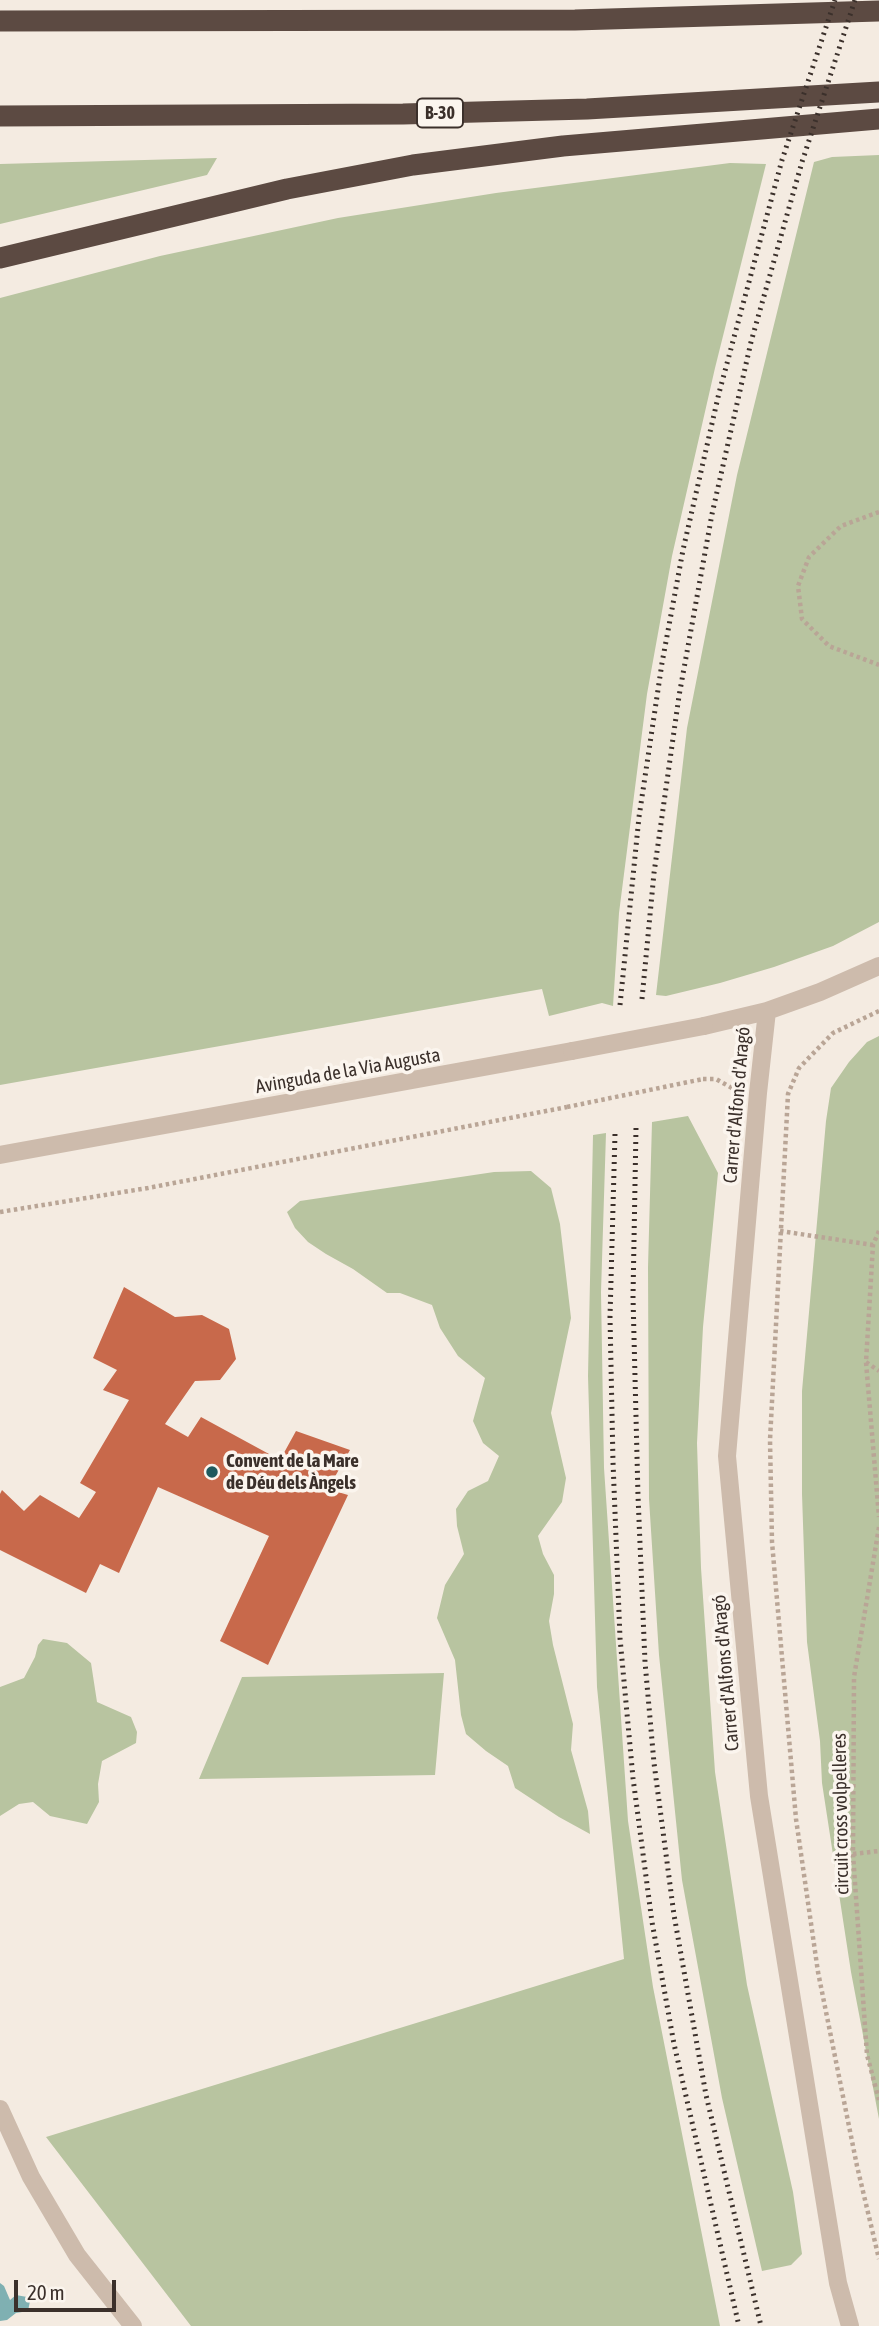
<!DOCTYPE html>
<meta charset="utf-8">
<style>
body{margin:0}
#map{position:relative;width:879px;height:2326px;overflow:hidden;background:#f4ebe1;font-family:"Asap Condensed",sans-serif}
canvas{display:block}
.scale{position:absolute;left:14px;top:2280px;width:102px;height:32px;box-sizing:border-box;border:4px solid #3b302b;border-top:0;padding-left:9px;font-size:21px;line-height:24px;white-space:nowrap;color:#3b302b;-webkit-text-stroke:5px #fbf5ee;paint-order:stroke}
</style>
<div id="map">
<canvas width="879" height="2326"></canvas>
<div class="scale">20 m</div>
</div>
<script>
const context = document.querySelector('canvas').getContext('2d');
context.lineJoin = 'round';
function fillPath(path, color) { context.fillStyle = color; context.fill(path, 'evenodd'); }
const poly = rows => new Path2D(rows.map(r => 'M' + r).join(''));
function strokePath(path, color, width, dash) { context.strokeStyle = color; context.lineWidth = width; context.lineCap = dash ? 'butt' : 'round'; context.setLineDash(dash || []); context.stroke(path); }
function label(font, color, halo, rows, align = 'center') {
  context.font = font + ' "Asap Condensed",sans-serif'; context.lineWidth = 7; context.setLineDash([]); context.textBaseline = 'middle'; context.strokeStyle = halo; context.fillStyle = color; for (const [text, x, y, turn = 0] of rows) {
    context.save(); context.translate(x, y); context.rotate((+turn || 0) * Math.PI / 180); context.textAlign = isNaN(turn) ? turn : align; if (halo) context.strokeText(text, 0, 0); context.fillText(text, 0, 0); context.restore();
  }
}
fillPath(poly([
 [879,155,879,922,833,946,774,967,720,983,666,996,656,995,687,728,737,475,814,162,832,157],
 [217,158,207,175,0,224,0,164],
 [730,163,766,164,715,368,672,556,647,694,619,913,613,1006,602,1003,549,1016,542,989,0,1085,0,298,160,256,338,218,496,193],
 [879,1036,879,2119,851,1972,822,1783,820,1741,807,1642,802,1494,802,1391,826,1121,831,1088,849,1062,867,1042],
 [688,1116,718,1173,703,1327,697,1443,701,1568,715,1772,747,1985,793,2192,802,2254,791,2265,762,2271,722,2098,682,1880,659,1655,649,1499,648,1267,652,1122],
 [606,1133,601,1292,604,1468,628,1821,653,1987,720,2326,191,2326,46,2137,624,1959,597,1687,588,1376,593,1135],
 [531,1171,551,1188,560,1224,571,1318,551,1413,566,1478,562,1502,538,1536,543,1554,554,1575,554,1594,549,1621,553,1645,573,1724,571,1750,588,1811,590,1834,559,1817,515,1788,508,1766,486,1751,466,1734,461,1715,455,1660,437,1618,445,1585,464,1554,457,1526,456,1509,468,1491,488,1481,499,1456,483,1443,473,1421,485,1378,458,1356,440,1328,432,1305,400,1293,387,1293,353,1269,326,1254,308,1242,295,1228,287,1212,300,1201,494,1172],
 [43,1639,67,1643,91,1663,97,1702,131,1717,137,1732,136,1743,102,1761,98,1784,99,1802,87,1824,50,1816,33,1802,19,1804,0,1816,0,1687,24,1678,35,1657,38,1645],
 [444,1673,435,1775,199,1779,242,1677]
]), '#b8c4a0');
fillPath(poly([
 [0,2283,4,2286,10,2300,16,2295,27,2297,30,2301,28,2311,16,2313,7,2320,0,2321]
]), '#7fb0b2');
fillPath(poly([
 [124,1287,175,1317,202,1315,229,1329,236,1359,220,1380,195,1381,165,1424,188,1437,201,1417,280,1460,296,1431,350,1450,328,1489,348,1495,268,1665,220,1641,269,1536,158,1487,119,1573,100,1564,86,1593,0,1550,0,1494,2,1490,24,1511,40,1495,79,1518,96,1492,80,1483,129,1400,103,1390,117,1370,93,1358]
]), '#c8694b');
strokePath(poly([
 [879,512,841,526,809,557,798,586,802,619,829,646,879,665],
 [879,1011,833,1033,799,1068,788,1094,770,1440,772,1542,796,1819,818,1972,857,2166,879,2259],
 [703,1079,716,1079,732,1088],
 [0,1212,148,1188,567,1107],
 [780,1231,873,1245],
 [879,1231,873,1245,866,1362,879,1517],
 [866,1362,879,1371],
 [879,1527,854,1677,853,1854,867,2055,879,2100],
 [853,1854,879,1851]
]), '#b9a596', 4.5, [3.5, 3.5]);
strokePath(poly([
 [767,1011,758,1093,727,1456,759,1796,838,2283,850,2326],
 [704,1026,767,1011,820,992,879,966],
 [0,1155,572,1051],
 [0,2109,31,2177,77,2255,133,2326]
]), '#cdbbac', 18);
strokePath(poly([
 [0,21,575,20,879,11],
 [0,116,403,114,587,109,879,92],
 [0,258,287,189,413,165,563,146,879,119]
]), '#5c4a42', 21);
strokePath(poly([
 [642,999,654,873,679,696,712,514,751,342,802,162,855,0],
 [620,1005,639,817,662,663,683,550,719,393,756,256,782,160,835,0],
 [636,1128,633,1297,638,1496,645,1662,654,1763,674,1915,706,2095,761,2326],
 [615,1134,610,1317,613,1462,620,1638,633,1778,652,1922,674,2044,739,2326]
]), '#3b302b', 5, [2, 5]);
strokePath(poly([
 [567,1107,703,1079]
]), '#b9a596', 4.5, [3.5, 3.5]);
strokePath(poly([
 [572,1051,704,1026]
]), '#cdbbac', 18);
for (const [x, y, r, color] of [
 [212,1472,7,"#1f5a5e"]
]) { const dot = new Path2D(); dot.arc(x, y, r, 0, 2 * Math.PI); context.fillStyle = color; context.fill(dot); strokePath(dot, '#fbf5ee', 2.5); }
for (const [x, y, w] of [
 [440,113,46]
]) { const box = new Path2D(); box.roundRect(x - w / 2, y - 14.5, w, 29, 5); context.fillStyle = '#fbf5ee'; context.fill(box); strokePath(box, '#3b302b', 2); }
label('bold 18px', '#3b302b', null, [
 ["B-30",440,113]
]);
label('19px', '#3b302b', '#fbf5ee', [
 ["Avinguda de la Via Augusta",348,1071,-10],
 ["Carrer d'Alfons d'Aragó",737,1105,-85],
 ["Carrer d'Alfons d'Aragó",726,1673,-95],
 ["circuit cross volpelleres",841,1814,-91]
]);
label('bold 19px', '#3b302b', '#fbf5ee', [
 ["Convent de la Mare",226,1461],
 ["de Déu dels Àngels",226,1483]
], 'left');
</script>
